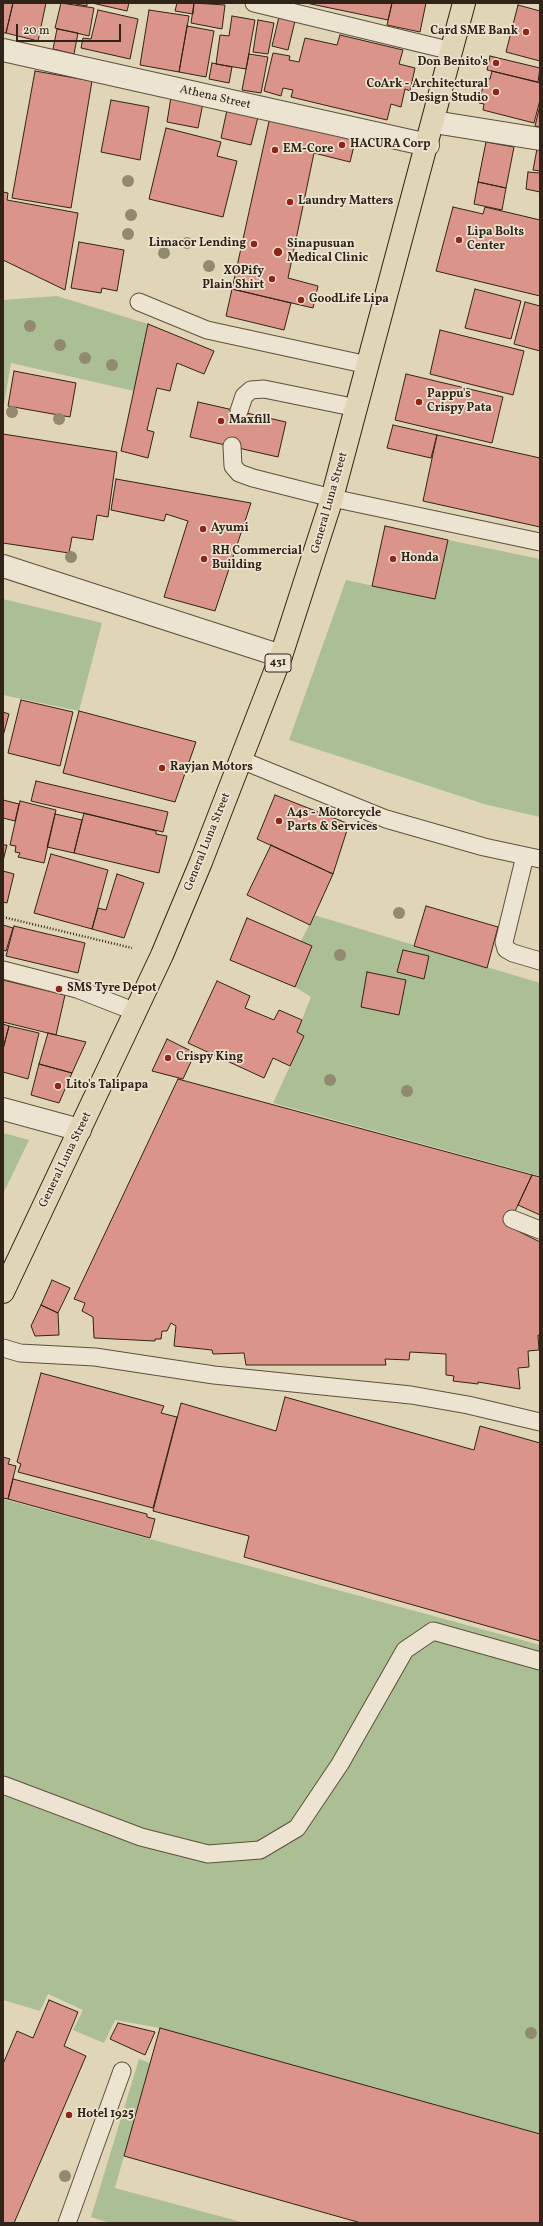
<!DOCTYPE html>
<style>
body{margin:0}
#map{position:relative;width:543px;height:2226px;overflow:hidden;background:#e1d5b8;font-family:Vollkorn,serif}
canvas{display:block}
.frame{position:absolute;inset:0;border:4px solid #312317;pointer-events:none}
.scale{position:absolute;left:16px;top:24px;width:105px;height:18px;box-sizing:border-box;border:2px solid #312317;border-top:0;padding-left:5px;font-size:12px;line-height:14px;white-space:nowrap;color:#312317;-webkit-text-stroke:3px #ece4d1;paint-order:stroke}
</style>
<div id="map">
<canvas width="543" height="2226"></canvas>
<div class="frame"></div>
<div class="scale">20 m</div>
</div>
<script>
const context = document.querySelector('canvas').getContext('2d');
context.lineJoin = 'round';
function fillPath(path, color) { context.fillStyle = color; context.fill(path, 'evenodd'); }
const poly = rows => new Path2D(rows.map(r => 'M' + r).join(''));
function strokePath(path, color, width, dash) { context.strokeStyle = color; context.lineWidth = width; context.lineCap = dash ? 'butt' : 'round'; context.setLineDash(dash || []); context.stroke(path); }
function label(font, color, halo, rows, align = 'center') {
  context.font = font + ' Vollkorn,serif'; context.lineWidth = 3.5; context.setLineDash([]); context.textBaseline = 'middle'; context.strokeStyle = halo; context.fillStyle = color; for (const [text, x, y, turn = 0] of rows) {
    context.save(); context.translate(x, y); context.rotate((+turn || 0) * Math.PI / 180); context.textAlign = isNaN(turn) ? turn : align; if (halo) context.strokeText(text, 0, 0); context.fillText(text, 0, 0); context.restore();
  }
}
fillPath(poly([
 [57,296,148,324,134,391,11,363,3,410,3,300],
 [448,540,540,559,540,817,484,804,289,740,346,580,435,599],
 [3,599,102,623,79,711,3,695],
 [314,915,540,983,540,1176,273,1103,304,1036,297,1032,311,997,295,987,312,946,301,941],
 [3,1133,29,1140,3,1194],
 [3,1499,540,1645,540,2134,160,2028,115,2020,104,2043,73,2030,83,2010,48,1994,40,2011,3,2000],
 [139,2059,150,2063,115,2188,245,2223,110,2223,91,2217]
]), '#acbe94');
const building = poly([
 [3,3,13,3,6,33,3,33,3,3],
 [13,3,46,3,38,41,6,33,13,3],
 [61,3,94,8,89,36,55,28,61,3],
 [70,3,87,3,87,6,70,3],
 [92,3,129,3,127,11,92,3],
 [177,3,194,3,193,14,175,11,177,3],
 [194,3,225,5,222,29,191,23,194,3],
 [306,3,392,3,388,20,306,3],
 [392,3,426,3,420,32,387,25,392,3],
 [518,5,540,11,540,61,506,52,518,5],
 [98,10,138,19,130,59,81,48,83,38,91,39,98,10],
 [149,10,189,16,179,72,140,65,149,10],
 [232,16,255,20,246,69,216,64,220,35,229,36,232,16],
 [279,17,295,21,288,50,272,46,279,17],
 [258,20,274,23,268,54,253,52,258,20],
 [187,26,214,31,206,77,179,72,187,26],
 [57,29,78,33,74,54,53,49,57,29],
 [340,35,403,50,399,64,415,68,410,91,405,89,401,107,391,104,387,120,291,97,293,90,283,88,281,96,264,91,273,53,290,56,289,60,299,62,305,38,337,45,340,35],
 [249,54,268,57,261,93,242,90,249,54],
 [490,56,540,68,538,82,487,70,490,56],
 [212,63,232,67,229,83,209,79,212,63],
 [35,71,92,81,71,208,12,198,35,71],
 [492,71,540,83,540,100,534,123,483,110,484,104,479,103,485,78,490,79,492,71],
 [171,97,203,103,198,128,167,122,171,97],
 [111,100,149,107,140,160,101,152,111,100],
 [540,105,540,127,535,126,540,105],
 [227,110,258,117,251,145,221,138,227,110],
 [270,117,356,138,350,162,314,153,288,278,318,286,313,308,232,289,270,117],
 [166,128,221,142,217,156,237,161,223,217,149,199,166,128],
 [486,142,514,147,506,188,478,182,486,142],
 [537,149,540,149,540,171,533,170,537,149],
 [528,172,540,173,540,192,526,189,528,172],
 [478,182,506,188,502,210,474,204,478,182],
 [3,192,8,193,7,200,78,213,65,290,3,260,3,192],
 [453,207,483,214,485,207,540,220,540,296,436,271,453,207],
 [79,242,124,250,117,291,102,288,101,293,71,288,79,242],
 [232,289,291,303,284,330,226,316,232,289],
 [475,289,521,301,511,339,465,328,475,289],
 [525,302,540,306,540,351,514,344,525,302],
 [148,324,214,351,204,374,177,363,170,391,157,388,147,430,154,432,148,458,121,451,148,324],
 [440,330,524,351,513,395,430,374,440,330],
 [14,371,76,383,70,417,8,406,14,371],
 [406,374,503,397,492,443,395,420,406,374],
 [198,402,286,422,278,457,190,437,198,402],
 [393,425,437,435,431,458,387,448,393,425],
 [3,434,117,452,108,517,97,515,93,540,72,537,69,553,3,543,3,434],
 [437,435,540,458,540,527,423,501,437,435],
 [116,479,251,503,215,611,164,597,188,521,166,514,164,521,111,510,116,479],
 [385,526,448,540,435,599,372,586,385,526],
 [21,700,73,712,60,766,8,753,21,700],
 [79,711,196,742,175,802,63,773,79,711],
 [3,712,9,714,3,736,3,712],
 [36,781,168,812,163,832,31,801,36,781],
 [275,795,349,824,333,874,257,839,275,795],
 [3,800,19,804,15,821,3,818,3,800],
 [20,801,56,810,44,863,18,857,20,853,15,852,16,846,10,845,20,801],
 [84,813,156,831,156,834,167,836,159,873,74,853,84,813],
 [55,814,82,820,74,853,47,847,55,814],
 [3,845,7,845,3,861,3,845],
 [271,845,333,874,310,925,247,895,271,845],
 [51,854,108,870,92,929,34,913,51,854],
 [3,871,14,874,7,903,3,902,3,871],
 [117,874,144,883,124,938,92,929,98,908,106,910,117,874],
 [426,906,498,927,487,968,414,946,426,906],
 [247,918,312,946,295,987,230,960,247,918],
 [3,925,13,928,6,951,3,950,3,925],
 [14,926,85,943,78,973,6,956,14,926],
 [403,950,429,956,424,979,397,972,403,950],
 [367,972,406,980,399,1015,361,1007,367,972],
 [3,980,65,995,56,1035,3,1022,3,980],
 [217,981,250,996,245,1008,274,1020,279,1010,302,1020,297,1032,304,1036,290,1066,273,1058,264,1078,188,1043,217,981],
 [3,1024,9,1026,3,1049,3,1024],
 [9,1026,39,1033,28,1079,3,1072,3,1049,9,1026],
 [48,1033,86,1042,72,1073,39,1064,48,1033],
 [167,1039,195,1053,183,1079,152,1071,167,1039],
 [39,1064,72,1073,59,1103,31,1095,39,1064],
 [178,1079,532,1175,508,1226,540,1242,540,1336,538,1335,539,1350,528,1351,529,1367,518,1368,520,1389,478,1382,478,1384,453,1381,454,1376,446,1375,446,1354,410,1352,409,1360,385,1359,386,1365,246,1365,244,1353,213,1354,212,1350,174,1346,176,1326,171,1323,167,1331,162,1331,161,1339,155,1339,155,1341,94,1338,93,1317,82,1311,85,1303,74,1299,178,1079],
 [532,1175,540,1177,540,1215,518,1205,532,1175],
 [52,1280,70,1288,58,1313,41,1305,52,1280],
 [41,1305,58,1313,59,1335,35,1336,31,1326,41,1305],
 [41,1373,164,1406,161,1413,177,1417,153,1508,18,1472,21,1464,17,1462,41,1373],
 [285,1397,474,1450,480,1426,540,1443,540,1641,244,1557,249,1536,153,1511,181,1403,276,1431,285,1397],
 [3,1457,10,1459,8,1464,16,1466,8,1499,3,1498,3,1457],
 [13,1479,147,1514,147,1517,155,1519,150,1538,8,1499,13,1479],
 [49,2000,78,2012,64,2046,86,2056,14,2223,3,2223,3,2064,17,2031,33,2038,49,2000],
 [118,2023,155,2032,145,2055,110,2039,118,2023],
 [160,2028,540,2134,540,2223,361,2223,124,2156,160,2028]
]);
fillPath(building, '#da948a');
strokePath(building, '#312317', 1);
const service = poly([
 [254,3,452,51],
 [139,302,207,330,368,365],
 [239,411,244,396,251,390,264,389,357,408],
 [232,446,233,466,239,473,253,478,332,498,540,542],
 [241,760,386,819,484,847,540,859],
 [525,856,504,942,506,949,513,953,540,961],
 [3,970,77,989,136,1012],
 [512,1219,540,1230],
 [3,1348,20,1353,95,1357,214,1375,411,1395,468,1405,540,1422],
 [3,1785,141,1837,208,1854,260,1850,297,1828,340,1764,405,1650,433,1631,540,1661],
 [67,2223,122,2071]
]);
const minor = poly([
 [3,50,428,145],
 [434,122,540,139],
 [3,566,281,656],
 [3,1109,80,1130]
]);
const primary = poly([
 [3,1292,162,955,201,862,281,656,332,498,464,3]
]);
strokePath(service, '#5d503f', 19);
strokePath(minor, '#5d503f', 24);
strokePath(primary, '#312317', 24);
strokePath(poly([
 [3,917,132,948]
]), '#312317', 2.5, [1, 2]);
strokePath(service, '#ece4d1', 17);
strokePath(minor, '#ece4d1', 22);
strokePath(primary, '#e1d5b8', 22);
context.fillStyle = '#918970';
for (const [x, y] of [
 [128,181],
 [131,215],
 [128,234],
 [187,243],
 [164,253],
 [209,266],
 [30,326],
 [60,345],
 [85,358],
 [112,365],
 [12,412],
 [59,419],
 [71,557],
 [399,913],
 [340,955],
 [330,1080],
 [407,1091],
 [531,2033],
 [65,2176]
]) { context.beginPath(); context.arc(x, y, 6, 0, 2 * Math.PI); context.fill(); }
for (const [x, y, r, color] of [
 [526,32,4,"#8f2418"],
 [496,63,4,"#8f2418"],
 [496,92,4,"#8f2418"],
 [342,145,4,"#8f2418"],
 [275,150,4,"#8f2418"],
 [290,202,4,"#8f2418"],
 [459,240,4,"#8f2418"],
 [254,244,4,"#8f2418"],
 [278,252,5,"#8f2418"],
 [272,279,4,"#8f2418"],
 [301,300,4,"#8f2418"],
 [419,402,4,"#8f2418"],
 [221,421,4,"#8f2418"],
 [203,529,4,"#8f2418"],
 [204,559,4,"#8f2418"],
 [393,559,4,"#8f2418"],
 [162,768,4,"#8f2418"],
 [279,821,4,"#8f2418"],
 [59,989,4,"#8f2418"],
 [168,1058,4,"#8f2418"],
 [58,1086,4,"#8f2418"],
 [69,2115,4,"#8f2418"]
]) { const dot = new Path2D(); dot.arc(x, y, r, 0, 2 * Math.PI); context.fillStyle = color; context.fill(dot); strokePath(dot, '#ece4d1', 1.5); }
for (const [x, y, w] of [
 [278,663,26]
]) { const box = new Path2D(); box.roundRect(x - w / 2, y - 9, w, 18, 3); context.fillStyle = '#ece4d1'; context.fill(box); strokePath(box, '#312317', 1); }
label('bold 11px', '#312317', null, [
 ["431",278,663]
]);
label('bold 12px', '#312317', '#ece4d1', [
 ["Card SME Bank",518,32,"right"],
 ["Don Benito's",488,63,"right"],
 ["CoArk - Architectural",488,85,"right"],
 ["Design Studio",488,99,"right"],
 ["HACURA Corp",350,145],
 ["EM-Core",283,150],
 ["Laundry Matters",298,202],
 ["Lipa Bolts",467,233],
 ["Center",467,247],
 ["Limacor Lending",246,244,"right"],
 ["Sinapusuan",287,245],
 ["Medical Clinic",287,259],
 ["XOPify",264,272,"right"],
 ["Plain Shirt",264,286,"right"],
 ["GoodLife Lipa",309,300],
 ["Pappu's",427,395],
 ["Crispy Pata",427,409],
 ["Maxfill",229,421],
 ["Ayumi",211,529],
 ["RH Commercial",212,552],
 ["Building",212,566],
 ["Honda",401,559],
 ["Rayjan Motors",170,768],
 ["A4s - Motorcycle",287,814],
 ["Parts & Services",287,828],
 ["SMS Tyre Depot",67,989],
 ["Crispy King",176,1058],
 ["Lito's Talipapa",66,1086],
 ["Hotel 1925",77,2115]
], 'left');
label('12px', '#312317', '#ece4d1', [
 ["Athena Street",215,98,13],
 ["General Luna Street",330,503,-74],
 ["General Luna Street",208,842,-68],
 ["General Luna Street",66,1160,-64]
]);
</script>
